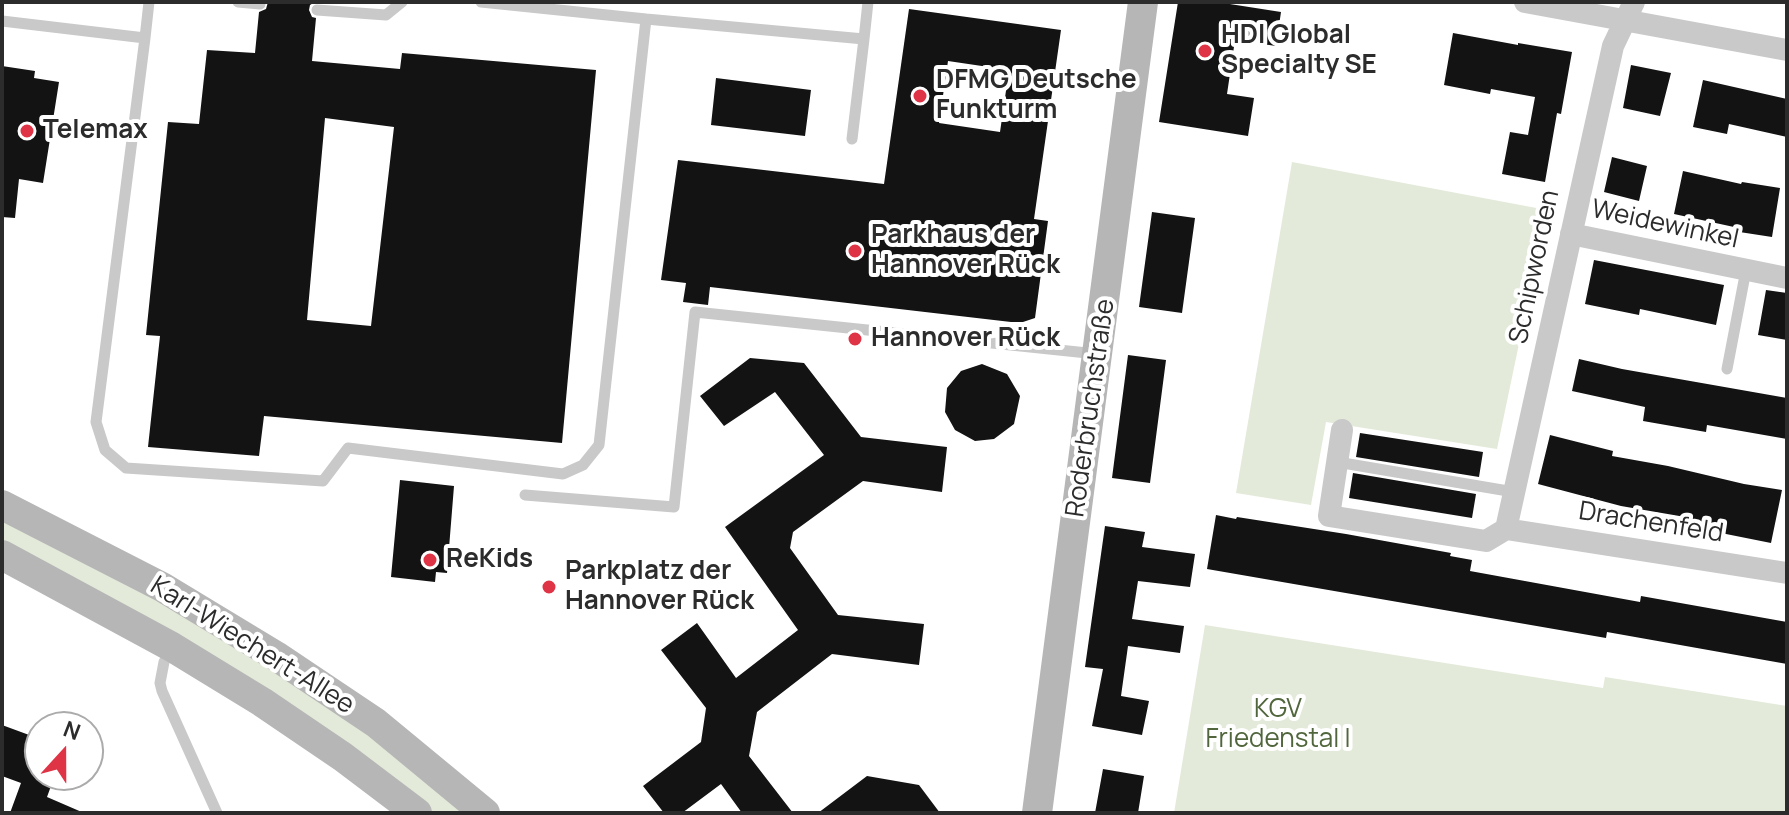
<!DOCTYPE html>
<meta charset="utf-8">
<style>
body{margin:0}
#map{position:relative;width:1789px;height:815px;overflow:hidden;background:#fff;font-family:Manrope,sans-serif}
canvas{display:block}
.frame{position:absolute;inset:0;border:4px solid #2c2c2c;pointer-events:none}
.north{position:absolute;left:24px;top:711px;width:80px;height:80px;box-sizing:border-box;background:#fff;border:2px solid #ababab;border-radius:50%;rotate:21deg;font-size:22px;font-weight:700;line-height:32px;text-align:center;color:#2c2c2c}
.north::after{content:'';display:block;margin:auto;width:28px;height:36px;background:#df3346;clip-path:polygon(50% 0,100% 100%,50% 72%,0 100%)}
</style>
<div id="map">
<canvas width="1789" height="815"></canvas>
<div class="frame"></div>
<div class="north">N</div>
</div>
<script>
const context = document.querySelector('canvas').getContext('2d');
context.lineJoin = 'round';
function fillPath(path, color) { context.fillStyle = color; context.fill(path, 'evenodd'); }
const poly = rows => new Path2D(rows.map(r => 'M' + r).join(''));
function strokePath(path, color, width, dash) { context.strokeStyle = color; context.lineWidth = width; context.lineCap = dash ? 'butt' : 'round'; context.setLineDash(dash || []); context.stroke(path); }
function label(font, color, halo, rows, align = 'center') {
  context.font = font + ' Manrope,sans-serif'; context.lineWidth = 8; context.setLineDash([]); context.textBaseline = 'middle'; context.strokeStyle = halo; context.fillStyle = color; for (const [text, x, y, turn = 0] of rows) {
    context.save(); context.translate(x, y); context.rotate((+turn || 0) * Math.PI / 180); context.textAlign = isNaN(turn) ? turn : align; if (halo) context.strokeText(text, 0, 0); context.fillText(text, 0, 0); context.restore();
  }
}
fillPath(poly([
 [1292,162,1547,210,1497,449,1326,422,1311,505,1236,493],
 [2,505,162,587,485,813,417,813,2,555],
 [1205,625,1603,688,1605,677,1787,706,1787,813,1174,813]
]), '#e3eada');
fillPath(poly([
 [268,2,315,2,310,5,309,10,312,17,316,18,312,61,400,69,402,53,596,70,562,443,264,416,259,456,148,447,160,336,146,335,168,122,199,124,207,50,255,53,259,12,266,9],
 [325,118,394,127,371,326,307,320],
 [1178,2,1217,2,1281,12,1276,46,1235,40,1227,94,1254,98,1248,136,1159,122],
 [909,9,1061,30,1034,219,1048,221,1035,318,1023,322,1011,322,710,287,708,305,683,302,686,283,661,280,678,160,884,184],
 [948,61,1009,70,1000,132,939,123],
 [1453,33,1518,45,1518,43,1572,52,1561,114,1557,113,1545,182,1502,174,1510,132,1528,135,1535,97,1491,89,1490,94,1444,85],
 [1631,65,1671,73,1660,116,1623,108],
 [2,66,35,71,34,78,59,82,43,183,19,179,15,218,2,217],
 [716,78,811,90,805,136,711,125],
 [1703,80,1787,99,1787,137,1729,124,1727,134,1693,127],
 [1612,157,1647,166,1639,201,1604,192],
 [1683,171,1741,184,1742,182,1780,188,1772,237,1733,231,1734,227,1674,214],
 [1152,212,1195,218,1182,313,1139,307],
 [1594,260,1724,285,1716,325,1640,309,1639,315,1585,304],
 [1766,290,1787,293,1787,340,1758,335],
 [1128,355,1166,360,1150,483,1112,478],
 [750,358,804,363,861,437,947,447,942,492,863,481,793,532,790,548,838,615,924,624,919,665,832,654,757,712,749,756,793,813,742,813,721,784,682,813,664,813,643,786,701,742,706,708,661,650,697,623,736,678,798,630,725,527,824,455,775,392,724,426,700,396],
 [1579,359,1622,369,1787,398,1787,439,1707,425,1706,432,1643,421,1645,407,1572,391],
 [982,364,1007,374,1020,396,1014,424,994,439,975,441,955,430,945,412,947,388,961,371],
 [1360,433,1483,452,1479,477,1356,457],
 [1550,435,1613,451,1612,456,1668,466,1744,484,1782,490,1771,543,1711,531,1710,534,1688,529,1691,518,1621,506,1538,484],
 [1353,473,1476,494,1472,518,1349,498],
 [400,480,454,486,447,573,436,572,435,582,391,577],
 [1216,515,1236,519,1237,517,1346,534,1451,553,1450,556,1472,560,1470,571,1640,602,1641,596,1787,622,1787,664,1607,632,1606,638,1207,569],
 [1105,526,1145,532,1142,547,1195,554,1190,587,1138,581,1132,619,1184,626,1180,653,1128,646,1121,696,1149,701,1142,735,1092,726,1103,669,1085,667],
 [2,725,40,739,40,775,55,775,47,797,84,813,10,813,21,783,2,776],
 [1103,769,1144,776,1138,813,1095,813],
 [867,776,919,785,940,813,818,813]
]), '#131313');
strokePath(poly([
 [238,2,260,4],
 [481,2,646,19],
 [317,10,386,15,402,2],
 [2,21,145,38,96,422,105,450,126,468,323,481,348,448,563,474,583,465,599,445,646,19,864,39,868,2],
 [145,38,149,2],
 [852,139,864,39],
 [1727,369,1746,270],
 [1337,462,1514,492],
 [525,495,674,507,695,312,1097,354],
 [172,647,164,662,160,683,162,691,217,813]
]), '#c9c9c9', 11);
strokePath(poly([
 [1525,2,1787,50],
 [1571,234,1787,278],
 [1342,430,1329,516,1486,541,1506,529],
 [1506,529,1613,46,1634,2],
 [1506,529,1787,573]
]), '#c9c9c9', 22);
strokePath(poly([
 [2,505,162,587,276,656,376,723,485,813],
 [2,555,172,647,262,702,343,757,417,813],
 [1037,813,1143,2]
]), '#b6b6b6', 30);
for (const [x, y, r, color] of [
 [1205,51,8,"#df3346"],
 [920,96,8,"#df3346"],
 [27,131,8,"#df3346"],
 [855,251,8,"#df3346"],
 [855,339,8,"#df3346"],
 [430,560,8,"#df3346"],
 [549,587,8,"#df3346"]
]) { const dot = new Path2D(); dot.arc(x, y, r, 0, 2 * Math.PI); context.fillStyle = color; context.fill(dot); strokePath(dot, '#fff', 3); }
label('bold 26px', '#2c2c2c', '#fff', [
 ["HDI Global",1221,36],
 ["Specialty SE",1221,66],
 ["DFMG Deutsche",936,81],
 ["Funkturm",936,111],
 ["Telemax",43,131],
 ["Parkhaus der",871,236],
 ["Hannover Rück",871,266],
 ["Hannover Rück",871,339],
 ["ReKids",446,560],
 ["Parkplatz der",565,572],
 ["Hannover Rück",565,602]
], 'left');
label('26px', '#2c2c2c', '#fff', [
 ["Weidewinkel",1665,225,12],
 ["Schipworden",1535,267,-78],
 ["Roderbruchstraße",1091,408,-82],
 ["Drachenfeld",1651,523,9],
 ["Karl-Wiechert-Allee",252,646,32]
]);
label('26px', '#51663c', '#fff', [
 ["KGV",1278,710],
 ["Friedenstal I",1278,740]
]);
</script>
